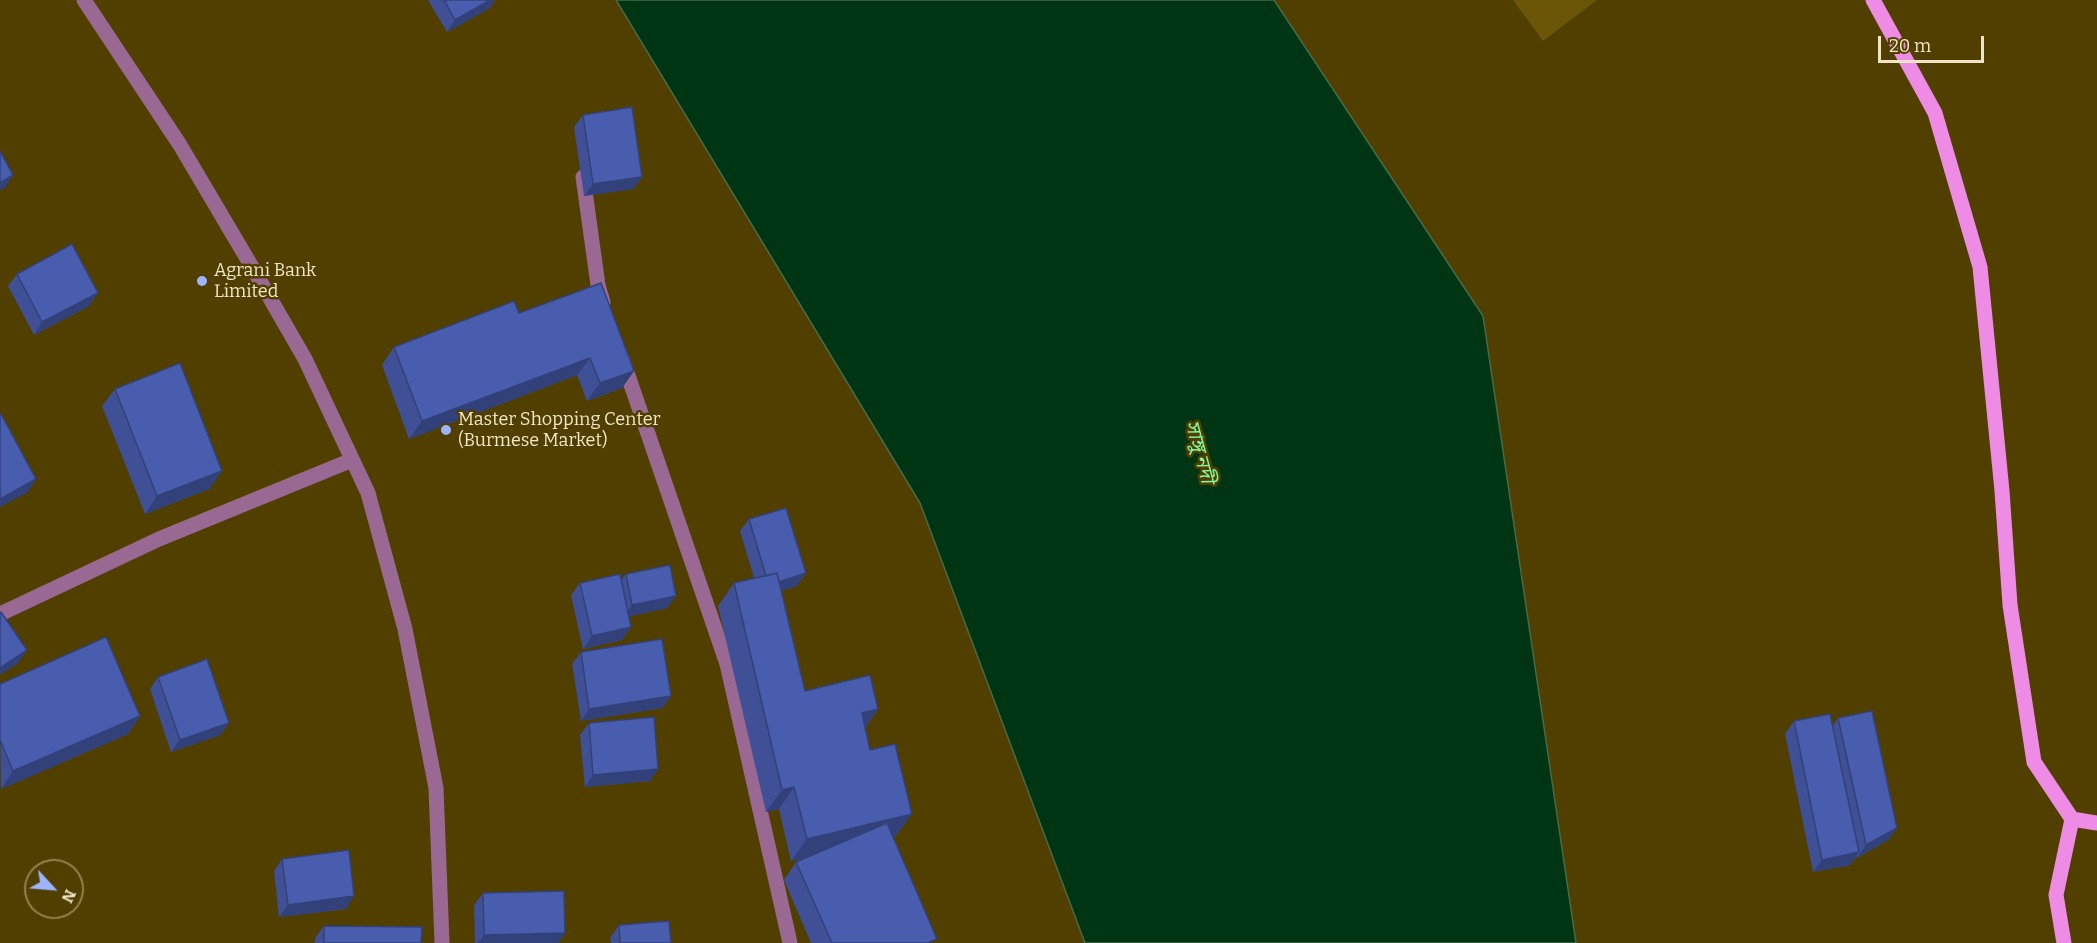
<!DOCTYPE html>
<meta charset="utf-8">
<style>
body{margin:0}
#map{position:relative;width:2097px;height:943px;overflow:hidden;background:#513f00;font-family:Bitter,serif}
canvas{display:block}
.north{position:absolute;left:24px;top:859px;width:60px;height:60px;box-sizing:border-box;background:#513f00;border:2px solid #908150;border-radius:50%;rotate:116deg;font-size:16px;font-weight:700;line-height:24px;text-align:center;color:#efe5c8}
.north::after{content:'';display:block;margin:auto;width:21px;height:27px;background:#9db4fd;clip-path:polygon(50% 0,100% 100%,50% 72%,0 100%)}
.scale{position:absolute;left:1878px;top:36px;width:106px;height:27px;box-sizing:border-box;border:3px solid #efe5c8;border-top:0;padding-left:8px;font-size:18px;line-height:21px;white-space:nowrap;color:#efe5c8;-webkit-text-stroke:4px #513f00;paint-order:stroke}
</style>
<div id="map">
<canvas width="2097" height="943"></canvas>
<div class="north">N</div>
<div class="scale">20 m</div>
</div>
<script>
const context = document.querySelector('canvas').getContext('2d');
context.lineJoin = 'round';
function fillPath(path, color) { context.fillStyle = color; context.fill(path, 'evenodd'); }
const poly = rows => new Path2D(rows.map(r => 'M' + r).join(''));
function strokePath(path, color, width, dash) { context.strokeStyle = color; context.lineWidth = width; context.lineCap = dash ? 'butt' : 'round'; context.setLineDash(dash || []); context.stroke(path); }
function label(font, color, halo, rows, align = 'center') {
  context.font = font + ' Bitter,"Noto Sans Bengali",serif'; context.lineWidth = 5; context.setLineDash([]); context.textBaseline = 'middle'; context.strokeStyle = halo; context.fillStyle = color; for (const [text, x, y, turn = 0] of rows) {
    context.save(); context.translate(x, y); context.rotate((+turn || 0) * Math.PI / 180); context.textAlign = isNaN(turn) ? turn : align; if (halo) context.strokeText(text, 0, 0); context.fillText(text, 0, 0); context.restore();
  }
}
fillPath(poly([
 [1513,0,1597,0,1543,41]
]), '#6b5506');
const water = poly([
 [616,0,1274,0,1483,316,1576,943,1085,943,920,503,616,0]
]);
fillPath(water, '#003514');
strokePath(water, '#486a4a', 1.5);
strokePath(poly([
 [84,0,180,145,252,267,305,359,368,493,405,629,436,788,442,943],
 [583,177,598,285,603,302],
 [622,358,727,664,790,943],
 [0,614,159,539,352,460]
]), '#996994', 15);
strokePath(poly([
 [1873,0,1935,113,1980,267,2002,491,2010,605,2034,762,2072,819,2097,823],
 [2064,943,2056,895,2072,819]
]), '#ee8be4', 15);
fillPath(poly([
 [428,0,495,0,490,8,447,32],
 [583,115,642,177,633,189,584,196,574,127],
 [17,274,89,306,34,335,8,286],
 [519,313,634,371,622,388,587,401,577,375,409,439,382,365,394,347],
 [115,389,222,471,209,489,145,514,102,406],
 [749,519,806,573,797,586,781,591,805,691,878,709,865,728,870,750,896,836,893,837,927,943,811,943,784,880,796,862,808,857,791,861,779,809,766,812,718,606,734,583,754,578,740,531],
 [626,574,667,608,629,616,631,627,622,640,583,649,571,595,580,583,621,580],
 [581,652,671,696,662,708,581,721,572,664],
 [158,677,229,723,220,735,171,752,150,689],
 [0,684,140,716,128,734,1,789],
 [1838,718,1897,828,1888,840,1857,858,1857,856,1850,865,1813,872,1785,734,1794,721,1833,726],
 [589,723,658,769,650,781,585,787,580,735],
 [282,859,346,909,279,917,274,871],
 [483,893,565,933,558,943,475,943,474,905],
 [619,925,671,943,611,943,610,938],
 [324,926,421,943,315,943,315,938]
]), '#3f5096');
fillPath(poly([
 [490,0,495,0,490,8,447,32,455,20],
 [13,175,5,188,0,190,0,183],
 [642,177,633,189,584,196,593,184],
 [98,293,89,306,34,335,42,322],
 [590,358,577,375,409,439,422,421],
 [634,371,622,388,587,401,600,383],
 [222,471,209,489,145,514,157,496],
 [36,479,28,492,0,507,0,499],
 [806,573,797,586,762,597,771,585],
 [676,596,667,608,623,618,632,605],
 [631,627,622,640,583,649,592,636],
 [27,650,18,663,0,675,0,668],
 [671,696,662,708,581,721,589,709],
 [878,709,862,732,862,713],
 [140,716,128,734,1,789,13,771],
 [229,723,220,735,171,752,180,740],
 [658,769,650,781,585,787,593,775],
 [794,787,779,809,766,812,782,790],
 [912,814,896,836,791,861,807,839],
 [1897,828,1888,840,1857,858,1866,845],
 [1859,852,1850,865,1813,872,1822,860],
 [354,896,346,909,279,917,288,905],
 [565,933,558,943,478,943,484,935]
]), '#33417a');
const building = poly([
 [444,0,490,0,455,20,444,0],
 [632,107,642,177,593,184,583,115,632,107],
 [0,151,13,175,0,183,0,151],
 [72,244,98,293,42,322,17,274,72,244],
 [601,283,634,371,600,383,590,358,422,421,394,347,514,301,519,313,601,283],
 [180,363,222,471,157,496,115,389,180,363],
 [0,414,1,414,36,479,0,499,0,414],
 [786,508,806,573,779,582,777,573,766,576,749,519,786,508],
 [670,565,676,596,632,605,626,574,670,565],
 [777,573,805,691,870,675,878,709,862,713,870,750,895,744,912,814,807,839,794,787,782,790,734,583,777,573],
 [620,574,631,627,592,636,580,583,620,574],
 [1,612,27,650,0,668,0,613,1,612],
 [106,637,140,716,13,771,0,740,0,684,106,637],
 [662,639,671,696,589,709,581,652,662,639],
 [207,659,229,723,180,740,158,677,207,659],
 [1872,711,1897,828,1866,845,1838,718,1872,711],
 [1830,714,1859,852,1822,860,1794,721,1830,714],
 [654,717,658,769,593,775,589,723,654,717],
 [887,823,937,939,927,943,832,943,796,862,887,823],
 [349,850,354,896,288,905,282,859,349,850],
 [564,891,565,933,484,935,483,893,564,891],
 [669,921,671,943,620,943,619,925,669,921],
 [324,926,422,927,421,943,324,943,324,926]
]);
fillPath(building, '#495dae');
strokePath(building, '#33417a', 1.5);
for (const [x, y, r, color] of [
 [202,281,6,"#9db4fd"],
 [446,430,6,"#9db4fd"]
]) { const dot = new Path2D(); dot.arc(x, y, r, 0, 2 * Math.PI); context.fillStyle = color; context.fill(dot); strokePath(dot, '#513f00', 2); }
label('18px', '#efe5c8', '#513f00', [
 ["Agrani Bank",214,271],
 ["Limited",214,292],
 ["Master Shopping Center",458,420],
 ["(Burmese Market)",458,441]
], 'left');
label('italic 20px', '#7ff69f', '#513f00', [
 ["সাঙ্গু নদী",1199,452,75]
]);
</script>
